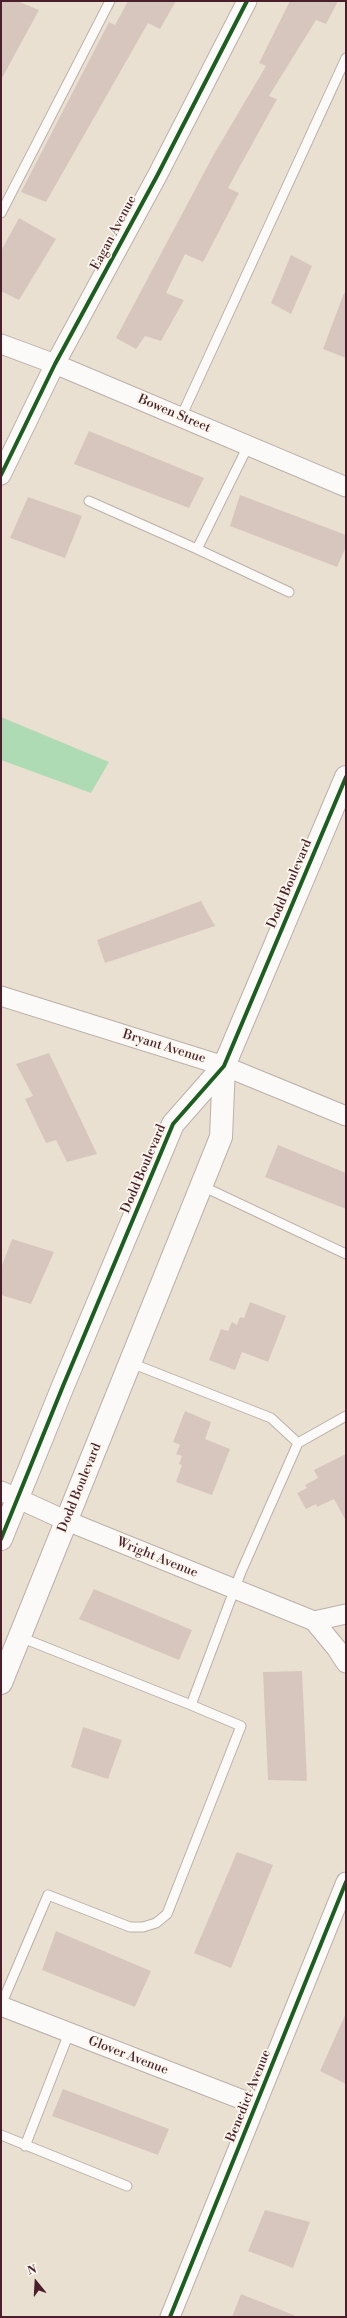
<!DOCTYPE html>
<style>
body{margin:0}
#map{position:relative;width:347px;height:2318px;overflow:hidden;background:#eae0d2;font-family:"Libre Bodoni",serif}
canvas{display:block}
.frame{position:absolute;inset:0;border:2px solid #4a1f2b;pointer-events:none}
.north{position:absolute;left:16px;top:2262px;width:40px;height:40px;-webkit-text-stroke:3px #fbf7ec;paint-order:stroke;rotate:342deg;font-size:11px;font-weight:700;line-height:16px;text-align:center;color:#4a1f2b}
.north::after{content:'';display:block;margin:auto;width:14px;height:18px;background:#4a1f2b;clip-path:polygon(50% 0,100% 100%,50% 72%,0 100%)}
</style>
<div id="map">
<canvas width="347" height="2318"></canvas>
<div class="frame"></div>
<div class="north">N</div>
</div>
<script>
const context = document.querySelector('canvas').getContext('2d');
context.lineJoin = 'round';
function fillPath(path, color) { context.fillStyle = color; context.fill(path, 'evenodd'); }
const poly = rows => new Path2D(rows.map(r => 'M' + r).join(''));
function strokePath(path, color, width, dash) { context.strokeStyle = color; context.lineWidth = width; context.lineCap = dash ? 'butt' : 'round'; context.setLineDash(dash || []); context.stroke(path); }
function label(font, color, halo, rows, align = 'center') {
  context.font = font + ' "Libre Bodoni",serif'; context.lineWidth = 3.5; context.setLineDash([]); context.textBaseline = 'middle'; context.strokeStyle = halo; context.fillStyle = color; for (const [text, x, y, turn = 0] of rows) {
    context.save(); context.translate(x, y); context.rotate((+turn || 0) * Math.PI / 180); context.textAlign = isNaN(turn) ? turn : align; if (halo) context.strokeText(text, 0, 0); context.fillText(text, 0, 0); context.restore();
  }
}
fillPath(poly([
 [1,717,109,762,91,793,1,760]
]), '#afdbb4');
fillPath(poly([
 [1,1,17,1,39,10,1,80],
 [128,1,176,1,160,29,148,23,46,202,21,192,109,22,115,25],
 [290,1,338,1,326,24,316,20,269,96,277,99,228,188,239,193,203,262,185,254,166,293,184,300,161,341,145,336,136,349,116,338,214,154,266,66,259,63],
 [19,218,56,239,19,300,1,291,1,251],
 [291,255,312,266,291,314,271,303],
 [344,293,346,294,346,358,323,349],
 [89,431,204,478,189,508,74,464],
 [240,495,346,535,346,547,337,567,230,526],
 [28,497,82,516,65,558,10,538],
 [201,901,215,926,105,963,97,940],
 [49,1053,97,1154,67,1162,56,1140,46,1143,25,1099,33,1096,16,1064],
 [278,1145,346,1173,346,1209,265,1177],
 [12,1239,54,1252,31,1304,1,1295,1,1268],
 [250,1302,286,1316,268,1362,242,1352,235,1370,209,1360,221,1329,228,1331,232,1322,237,1325,240,1317,244,1318],
 [185,1411,211,1422,205,1439,230,1449,212,1495,176,1482,182,1465,179,1464,182,1456,176,1454,180,1445,173,1442],
 [346,1454,346,1521,334,1499,317,1507,316,1504,306,1509,297,1493,307,1488,305,1485,318,1478,314,1470],
 [94,1589,192,1630,179,1660,79,1619],
 [302,1671,307,1781,268,1780,263,1672],
 [83,1727,122,1740,108,1779,71,1767],
 [237,1852,273,1865,231,1968,194,1953],
 [56,1931,151,1971,135,2007,42,1970],
 [346,2013,346,2084,320,2071],
 [63,2089,169,2129,158,2155,52,2116],
 [265,2210,310,2222,293,2268,248,2251],
 [241,2294,296,2316,296,2317,232,2317]
]), '#d7c6be');
const lane = poly([
 [1,213,110,1],
 [181,417,346,58],
 [248,446,197,549,289,592],
 [89,501,197,549],
 [202,1186,346,1254],
 [298,1443,346,1416],
 [20,1637,191,1705,241,1572,298,1443,271,1418,131,1363],
 [1,2005,48,1895,130,1927,143,1927,156,1923,167,1914,241,1726,191,1705],
 [1,2135,127,2186],
 [25,2146,69,2033]
]);
const street = poly([
 [1,344,55,364,346,487],
 [1,475,55,364,157,176,247,1],
 [1,996,224,1066,346,1116],
 [1,1491,67,1521,314,1621,337,1649,346,1663],
 [314,1621,346,1614],
 [1,2006,256,2105],
 [170,2317,346,1882]
]);
const secondary = poly([
 [1,1539,63,1386,173,1124,224,1066,346,777],
 [1,1683,221,1137,224,1066]
]);
strokePath(lane, '#bab0a8', 11);
strokePath(street, '#bab0a8', 21);
strokePath(secondary, '#bab0a8', 24);
strokePath(lane, '#fcfaf8', 9);
strokePath(street, '#fcfaf8', 19);
strokePath(secondary, '#fcfaf8', 22);
strokePath(poly([
 [1,475,55,364,157,176,247,1],
 [1,1539,63,1386,173,1124,224,1066,346,777],
 [170,2317,346,1882]
]), '#1b5e20', 4);
label('13px', '#4a1f2b', '#fbf7ec', [
 ["Eagan Avenue",114,233,-62],
 ["Bowen Street",174,414,23],
 ["Dodd Boulevard",290,884,-67],
 ["Bryant Avenue",164,1047,17],
 ["Dodd Boulevard",144,1169,-67],
 ["Dodd Boulevard",80,1488,-68],
 ["Wright Avenue",157,1558,22],
 ["Glover Avenue",128,2056,21],
 ["Benedict Avenue",249,2096,-68]
]);
</script>
